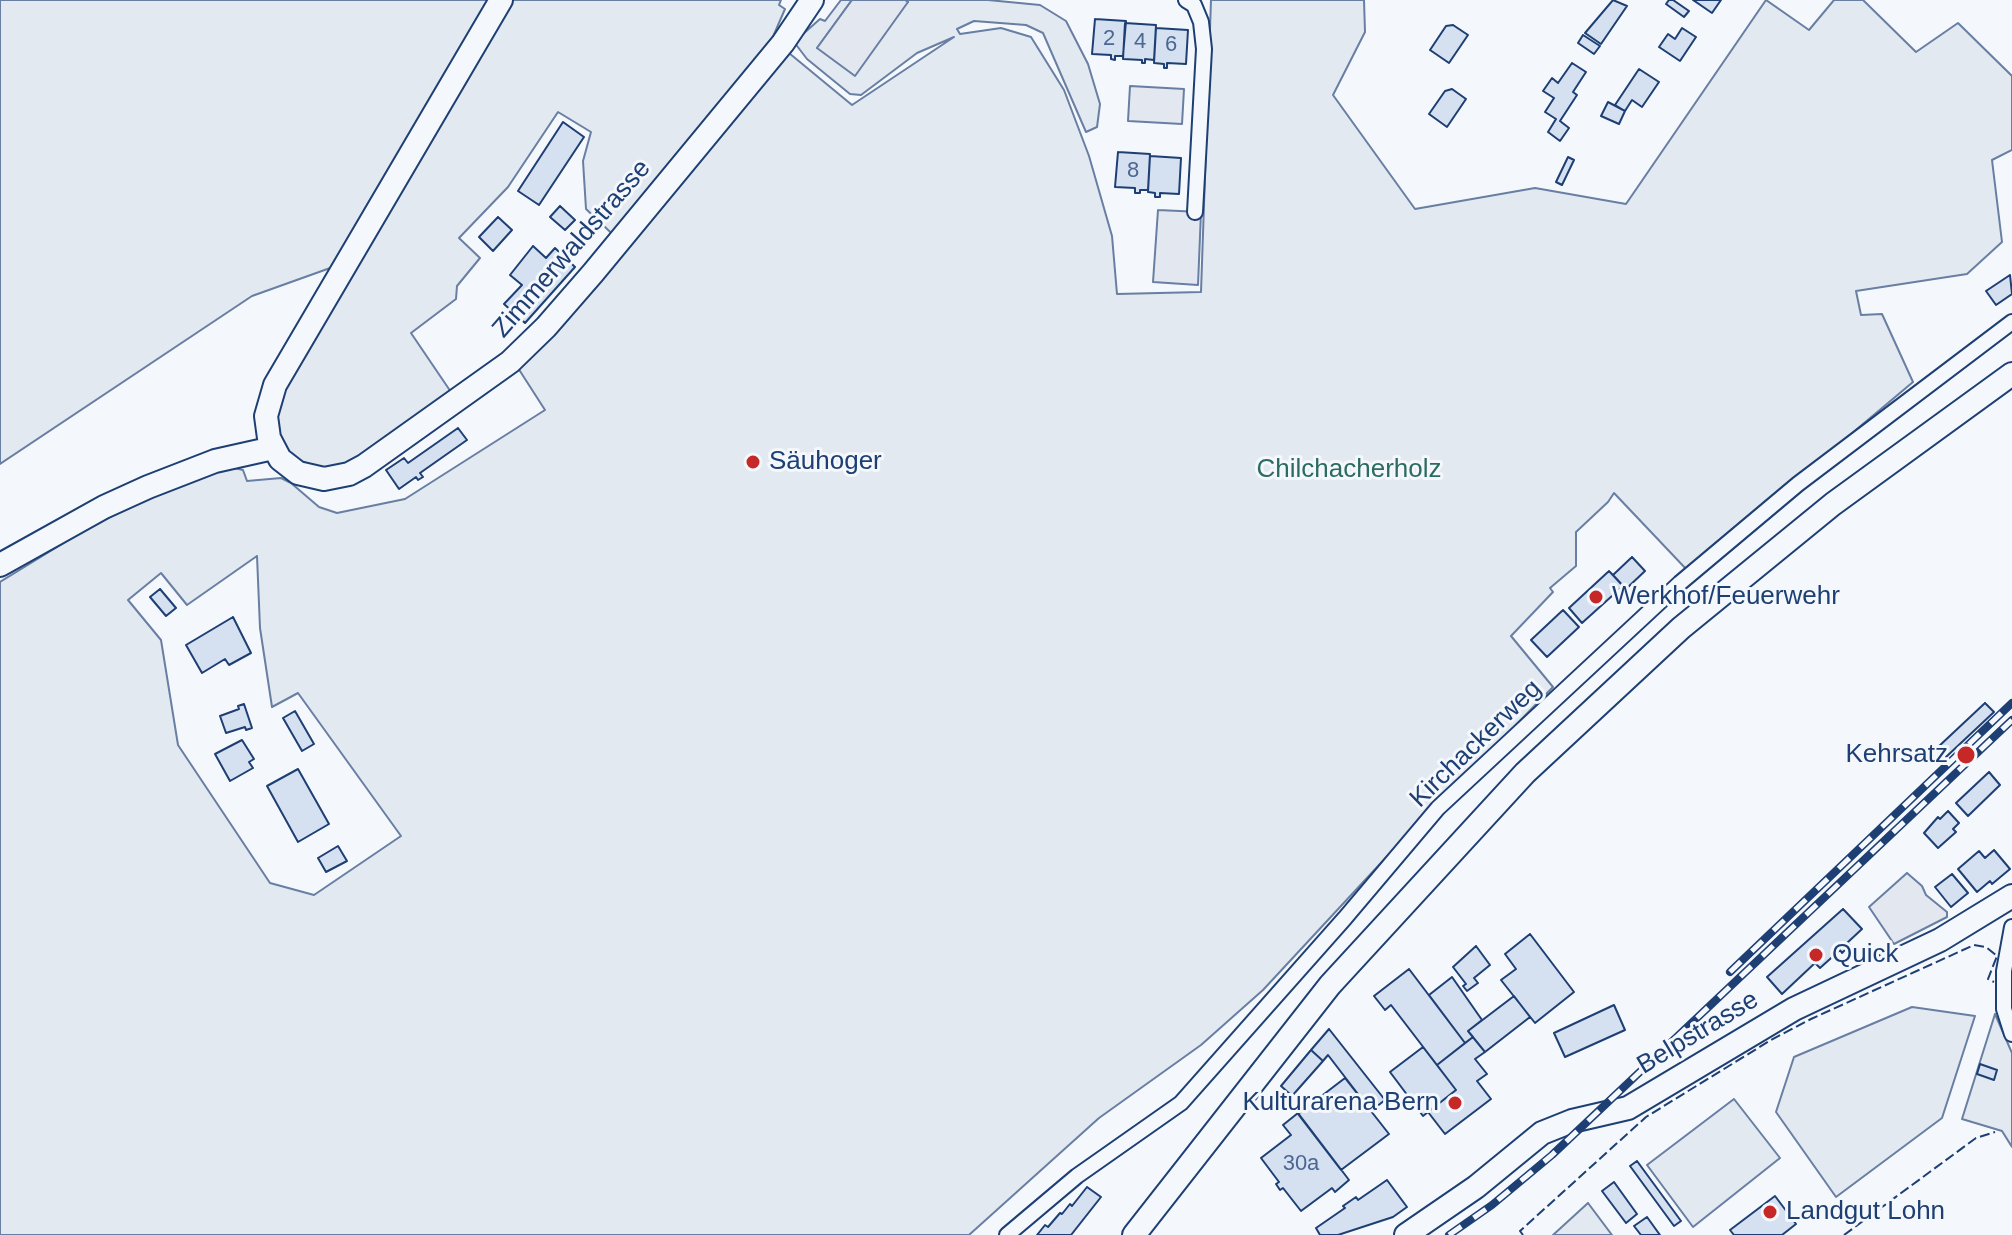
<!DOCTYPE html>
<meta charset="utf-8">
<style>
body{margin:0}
canvas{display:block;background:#f4f7fb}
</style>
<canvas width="2012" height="1235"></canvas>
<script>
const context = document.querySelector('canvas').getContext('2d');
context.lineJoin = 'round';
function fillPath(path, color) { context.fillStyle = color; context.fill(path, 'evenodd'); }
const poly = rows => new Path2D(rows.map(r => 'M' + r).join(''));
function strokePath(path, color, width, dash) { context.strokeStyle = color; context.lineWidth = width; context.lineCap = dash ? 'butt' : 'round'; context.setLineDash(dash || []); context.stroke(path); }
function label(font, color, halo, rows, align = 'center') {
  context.font = font + ' Helvetica,sans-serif'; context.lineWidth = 6; context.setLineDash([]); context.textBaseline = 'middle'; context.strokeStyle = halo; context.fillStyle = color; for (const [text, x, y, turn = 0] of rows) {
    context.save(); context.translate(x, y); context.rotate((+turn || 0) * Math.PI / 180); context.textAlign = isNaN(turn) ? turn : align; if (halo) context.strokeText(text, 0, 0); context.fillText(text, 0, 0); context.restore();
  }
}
const green = poly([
 [0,0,494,0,333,267,252,296,0,464,0,0],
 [513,0,781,0,779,5,785,9,772,39,852,105,954,37,917,53,861,95,850,94,807,59,794,42,820,19,825,21,841,0,852,0,817,48,908,2,905,0,988,0,1040,5,1066,21,1088,64,1100,104,1097,127,1086,132,1043,33,1026,25,974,21,957,29,960,34,1001,28,1031,37,1064,90,1089,156,1112,236,1117,294,1201,292,1211,0,1364,0,1365,32,1333,95,1415,209,1535,188,1626,204,1766,0,1809,30,1834,0,1863,0,1916,52,1958,23,2012,76,2012,150,1992,160,2002,242,1967,274,1856,291,1861,315,1882,314,1913,382,1688,571,1614,493,1608,502,1576,532,1576,566,1550,588,1553,592,1511,636,1553,687,1392,851,1263,990,1201,1045,1099,1118,969,1235,0,1235,0,582,88,528,150,497,230,467,243,470,247,481,281,478,291,483,319,507,337,513,405,499,545,410,518,368,625,246,586,209,583,161,591,132,558,112,508,187,459,238,480,258,457,286,456,299,411,333,453,395,369,453,342,465,320,468,295,459,284,445,278,429,278,402,423,148,513,0],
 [257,556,260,628,272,707,298,693,401,836,314,895,270,883,178,745,161,640,128,600,161,573,187,605,257,556],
 [1912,1007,1975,1016,1942,1118,1836,1197,1776,1112,1794,1057,1912,1007],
 [1995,1014,2012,1053,2012,1147,2002,1131,1962,1119,1995,1014],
 [1734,1099,1780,1158,1693,1227,1647,1165,1734,1099],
 [1588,1203,1612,1235,1553,1235,1588,1203]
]);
fillPath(green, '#e3e9f0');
strokePath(green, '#687fa3', 2);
const parking = poly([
 [852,0,905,0,908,2,855,76,817,48,852,0],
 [1130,86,1184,89,1182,124,1128,121,1130,86],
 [1158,210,1201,212,1198,285,1153,282,1158,210],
 [1907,873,1922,886,1926,895,1947,912,1947,917,1894,944,1869,907,1907,873]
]);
fillPath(parking, '#e3e8f0');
strokePath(parking, '#687fa3', 2);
const building = poly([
 [1613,0,1627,6,1601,44,1585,33,1613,0],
 [1669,0,1673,0,1689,11,1684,17,1666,4,1669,0],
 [1693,0,1721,0,1712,13,1693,0],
 [1095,19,1126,21,1123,56,1115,56,1115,60,1111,59,1111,55,1092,54,1095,19],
 [1125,23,1156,25,1154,60,1145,59,1145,63,1142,63,1142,60,1123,59,1125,23],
 [1453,25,1468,35,1449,63,1430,50,1446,26,1453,25],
 [1156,28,1188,30,1186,64,1167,63,1167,68,1164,68,1164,64,1154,63,1156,28],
 [1682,28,1696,37,1680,61,1659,47,1668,34,1675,39,1682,28],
 [1583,35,1600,46,1594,54,1578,43,1583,35],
 [1572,63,1586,72,1573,92,1577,95,1560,121,1569,128,1560,141,1548,132,1556,119,1545,112,1554,98,1543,91,1552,78,1558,83,1572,63],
 [1639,69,1659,82,1642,107,1632,100,1625,111,1615,105,1639,69],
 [1452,89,1466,99,1447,127,1429,114,1445,91,1452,89],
 [1608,102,1625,111,1619,124,1601,116,1608,102],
 [563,122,584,137,539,205,518,191,563,122],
 [1118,152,1150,154,1148,190,1140,190,1140,193,1135,193,1135,188,1115,187,1118,152],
 [1150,156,1181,158,1179,194,1160,193,1160,197,1155,197,1155,193,1148,192,1150,156],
 [1568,157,1574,160,1562,185,1556,182,1568,157],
 [560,206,575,220,565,230,550,217,560,206],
 [498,217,512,230,493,251,479,237,498,217],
 [533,246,546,258,555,248,575,267,525,323,504,304,522,285,510,275,533,246],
 [2010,275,2012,294,1996,305,1986,291,2010,275],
 [458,428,467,440,420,473,423,477,418,480,416,477,399,489,386,470,404,458,408,463,458,428],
 [1632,557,1645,571,1626,589,1613,575,1632,557],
 [1609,571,1623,586,1582,623,1569,608,1609,571],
 [160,589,176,608,166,616,150,597,160,589],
 [1563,610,1579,627,1547,657,1531,640,1563,610],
 [233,617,251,653,229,665,225,659,202,673,186,645,233,617],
 [1985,703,1994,712,1946,757,1937,748,1985,703],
 [244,704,252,728,246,730,245,727,226,733,220,716,239,709,238,706,244,704],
 [295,711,314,744,302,751,283,718,295,711],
 [242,740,254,759,249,762,253,768,230,781,215,754,242,740],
 [298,769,329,824,298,842,267,786,298,769],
 [1989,772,2000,785,1968,816,1956,803,1989,772],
 [1948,811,1959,823,1953,829,1956,832,1938,848,1924,833,1938,817,1940,819,1948,811],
 [338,846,347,861,326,872,318,858,338,846],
 [1994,850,2010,869,1992,884,1990,881,1977,892,1958,869,1979,851,1985,858,1994,850],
 [1952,874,1968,893,1951,907,1935,887,1952,874],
 [1843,909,1862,929,1847,943,1850,945,1842,953,1840,950,1820,968,1815,963,1782,994,1767,977,1843,909],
 [1530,934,1574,992,1535,1023,1501,980,1516,969,1505,954,1530,934],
 [1476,946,1490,965,1474,978,1478,983,1467,991,1463,986,1466,984,1453,967,1476,946],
 [1409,969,1465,1043,1437,1065,1391,1005,1385,1010,1374,996,1409,969],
 [1452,977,1482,1020,1468,1031,1473,1037,1465,1043,1429,995,1452,977],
 [1514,996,1530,1017,1485,1052,1468,1031,1514,996],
 [1614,1005,1625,1030,1565,1057,1554,1033,1614,1005],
 [1329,1029,1385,1100,1371,1111,1328,1055,1323,1061,1311,1050,1329,1029],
 [1473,1037,1485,1052,1475,1059,1487,1074,1477,1081,1491,1099,1445,1134,1428,1112,1456,1090,1437,1065,1473,1037],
 [1423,1047,1456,1090,1423,1116,1390,1072,1423,1047],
 [1311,1050,1323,1061,1292,1096,1281,1086,1311,1050],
 [1980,1064,1997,1070,1994,1080,1977,1074,1980,1064],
 [1345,1078,1389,1134,1341,1170,1298,1114,1345,1078],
 [1298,1113,1349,1180,1335,1192,1332,1188,1301,1211,1283,1188,1280,1190,1276,1184,1279,1182,1261,1158,1291,1135,1283,1125,1298,1113],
 [1637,1161,1681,1221,1674,1226,1630,1166,1637,1161],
 [1387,1180,1407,1207,1393,1217,1338,1235,1320,1235,1316,1228,1345,1208,1343,1206,1356,1197,1358,1200,1387,1180],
 [1614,1182,1637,1214,1626,1223,1602,1191,1614,1182],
 [1087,1187,1101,1197,1071,1235,1037,1235,1045,1225,1048,1227,1060,1213,1062,1214,1070,1204,1072,1206,1087,1187],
 [1775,1196,1796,1224,1782,1235,1734,1235,1730,1230,1775,1196],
 [1647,1217,1660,1235,1641,1235,1634,1226,1647,1217]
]);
fillPath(building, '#d5e0f0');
strokePath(building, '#1d3f73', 2);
const street = poly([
 [1186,0,1194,5,1201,22,1204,49,1195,212],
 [2012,927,2004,971,2004,1009,2012,1034],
 [1007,1235,1077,1176,1181,1103,1345,918,1438,808,1680,583,1798,484,2012,322]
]);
const secondary = poly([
 [501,0,275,385,266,416,269,438,280,459,298,473,324,479,349,474,364,466,510,362,546,327,593,273,783,43,812,0],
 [0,565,104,507,148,487,215,461,273,448],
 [1134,1235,1330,985,1525,773,1681,628,1833,504,2012,374],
 [1406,1235,1476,1187,1542,1133,1572,1121,1628,1108,1794,1009,1940,940,2012,896]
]);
strokePath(street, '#1d3f73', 18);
strokePath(secondary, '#1d3f73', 26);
strokePath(street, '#f4f7fb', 14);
strokePath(secondary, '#f4f7fb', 22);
const rail = poly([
 [1730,972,2012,703],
 [1449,1235,1492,1205,1552,1155,2012,720]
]);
strokePath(rail, '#1d3f73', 8);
strokePath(rail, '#f4f7fb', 5, [15]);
strokePath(poly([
 [1523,1235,1520,1231,1646,1117,1771,1040,1811,1019,1974,945,1986,947,1997,956,1988,979,1994,982],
 [1844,1235,1976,1138,1995,1132]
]), '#1d3f73', 2, [10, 4]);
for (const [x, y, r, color] of [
 [753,462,8,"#c62828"],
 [1596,597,8,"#c62828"],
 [1966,755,10,"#c62828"],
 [1816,955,8,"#c62828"],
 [1455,1103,8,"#c62828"],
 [1770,1212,8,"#c62828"]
]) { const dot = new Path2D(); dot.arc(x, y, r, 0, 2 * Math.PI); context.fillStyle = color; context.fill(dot); strokePath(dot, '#f4f7fb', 3); }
label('22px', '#4b6792', null, [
 ["2",1109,39],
 ["4",1140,42],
 ["6",1171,45],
 ["8",1133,171],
 ["30a",1301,1164]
]);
label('26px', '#1d3f73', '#f4f7fb', [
 ["Zimmerwaldstrasse",572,249,-49],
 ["Kirchackerweg",1476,744,-44],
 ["Belpstrasse",1698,1033,-31]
]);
label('26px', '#1d3f73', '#f4f7fb', [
 ["Säuhoger",769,462],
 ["Werkhof/Feuerwehr",1612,597],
 ["Kehrsatz",1948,755,"right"],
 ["Quick",1832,955],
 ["Kulturarena Bern",1439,1103,"right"],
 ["Landgut Lohn",1786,1212]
], 'left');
label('26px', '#2c6c60', '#f4f7fb', [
 ["Chilchacherholz",1349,470]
]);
</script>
